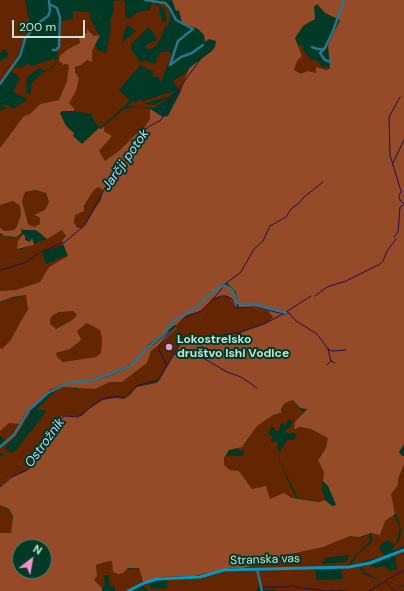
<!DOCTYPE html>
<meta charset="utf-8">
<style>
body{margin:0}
#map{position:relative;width:404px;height:591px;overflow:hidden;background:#003a27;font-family:"DM Sans",sans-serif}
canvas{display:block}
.north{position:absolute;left:12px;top:539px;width:40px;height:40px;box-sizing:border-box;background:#003a27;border:1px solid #507d6d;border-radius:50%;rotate:31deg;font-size:11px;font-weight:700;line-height:16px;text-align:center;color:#c8e2d5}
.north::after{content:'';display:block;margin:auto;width:14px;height:18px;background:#f790cd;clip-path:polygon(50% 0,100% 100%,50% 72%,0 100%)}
.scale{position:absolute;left:12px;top:20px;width:73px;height:18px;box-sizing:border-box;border:2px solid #c8e2d5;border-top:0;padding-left:5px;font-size:12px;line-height:14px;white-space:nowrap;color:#c8e2d5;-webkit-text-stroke:3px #003a27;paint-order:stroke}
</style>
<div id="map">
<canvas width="404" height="591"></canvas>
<div class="north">N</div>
<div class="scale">200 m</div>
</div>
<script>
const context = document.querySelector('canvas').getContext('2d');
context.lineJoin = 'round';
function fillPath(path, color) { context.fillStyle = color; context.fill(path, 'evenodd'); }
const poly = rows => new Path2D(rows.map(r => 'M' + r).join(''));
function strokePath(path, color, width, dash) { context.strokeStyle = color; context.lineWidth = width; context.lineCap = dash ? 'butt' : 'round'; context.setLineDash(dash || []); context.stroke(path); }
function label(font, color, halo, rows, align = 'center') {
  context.font = font + ' "DM Sans",sans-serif'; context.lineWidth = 4; context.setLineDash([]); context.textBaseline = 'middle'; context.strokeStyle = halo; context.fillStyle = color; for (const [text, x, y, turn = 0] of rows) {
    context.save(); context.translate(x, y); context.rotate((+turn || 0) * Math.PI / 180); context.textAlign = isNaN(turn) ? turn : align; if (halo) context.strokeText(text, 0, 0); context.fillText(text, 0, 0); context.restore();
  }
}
fillPath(poly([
 [0,0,25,0,31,31,24,37,17,58,0,83,0,61,9,56,5,49,3,49,0,54],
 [123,0,125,3,125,17,129,19,138,12,150,10,152,2,159,6,159,11,163,23,167,20,165,10,156,2,166,4,170,11,170,19,167,27,165,26,161,38,156,46,148,50,145,46,153,41,155,42,157,39,149,27,131,44,131,49,141,63,144,60,155,64,159,54,162,52,170,52,171,56,161,82,158,77,152,76,154,72,140,65,119,90,130,101,100,128,94,121,91,114,74,111,74,108,69,103,79,78,75,69,87,60,90,62,92,51,95,45,98,50,106,53,111,29,110,21,114,10,113,1],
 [128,25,136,31,122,43,125,29],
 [73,11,89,12,91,20,99,35,94,36,91,32,87,33,82,36,80,43,68,49,60,66,66,64,69,65,67,81,59,100,40,104,30,114,24,116,0,148,0,111,8,108,0,106,8,105,13,109,28,99,13,92,20,78,10,70,14,67,21,68,28,64,32,66,56,58,54,64,49,69,45,71,39,68,27,77,26,93,31,94,31,84,42,73,51,69,57,60,61,21,73,19],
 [298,45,302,45,305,53,312,60,315,59,322,66,329,67,328,70,317,67,316,73,305,71,302,74,296,72,294,70,297,61,302,56],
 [188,71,185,82,180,92,173,81],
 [174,91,167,99,154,108,128,106,132,101,135,103,140,99,143,101],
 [166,97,168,97,155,105,142,104],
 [136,107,150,109,151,114,149,122,142,131,136,134,120,150,105,161,99,151,111,137,104,131,104,126,124,109],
 [98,187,103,190,101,200,82,228,77,228,74,222,75,215,82,212,93,191],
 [29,190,44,192,49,202,45,210,34,215,39,217,40,219,40,224,34,227,28,224,22,201,23,194],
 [13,201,20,206,21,218,14,230,4,231,0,228,0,205],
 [60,230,62,230,66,236,63,245,42,252,46,264,67,255,68,257,50,267,40,282,17,290,0,291,0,235,10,238,21,236,22,237,19,240,18,247,20,250,49,238],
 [27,295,27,314,10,341,2,350,0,348,0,303,9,299],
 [224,296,230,298,236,308,249,307,268,311,273,317,268,322,237,334,185,341,177,326,180,322,189,314,202,311,213,298],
 [73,311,77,315,71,321,55,329,50,324,50,319,53,315,59,312],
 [87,323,100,330,102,338,101,353,96,357,63,362,57,357,56,353,70,349,81,339,77,331],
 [177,327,183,341,180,344,159,381,140,386,124,399,115,398,103,400,88,409,82,416,60,417,53,428,47,444,26,471,9,478,0,487,0,457,4,454,0,453,0,448,10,440,28,412,31,412,18,434,4,448,11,453,16,450,46,412,45,410,36,410,56,390,63,386,75,389,84,387,95,389,110,382,129,377,147,363,151,351,166,339],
 [293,400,303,413,293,427,311,429,328,438,326,448,319,457,324,472,323,481,321,483,323,485,322,491,325,497,324,502,298,498,280,462,280,452,287,440,293,440,297,437,293,432,290,434,285,432,286,429,291,427,292,420,288,420,285,426,281,423,279,431,276,431,272,426,268,433,270,436,273,436,270,442,278,442,277,449,280,451,279,461,296,498,292,498,287,495,270,499,268,492,261,486,255,490,252,489,239,471,230,470,224,465,224,458,226,456,243,456,244,451,236,449,245,444,257,426,273,415,280,414,285,403],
 [9,423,19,424,13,435,7,442,0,436,0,431],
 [404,464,404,546,393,551,392,549,400,539,401,530,399,521,392,505,391,494,398,485,398,479],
 [0,505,12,512,12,530,10,534,0,533],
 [394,515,400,528,396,544,394,545,389,541,384,542,379,547,384,556,351,565,358,554,370,544,372,539,371,533,380,535,385,521],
 [369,534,370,539,368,543,356,555,348,566,244,568,291,554,323,547,350,536,363,537],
 [350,555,346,562,322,564,325,558],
 [404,551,404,586,388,582,404,587,404,591,276,591,274,589,265,590,261,586,259,572,269,570,316,569,316,580,343,579,340,569,331,569,359,567,365,575,382,581,364,572,362,567,369,564,375,568,384,566,390,571,397,569,395,555],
 [110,561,112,561,113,572,139,568,143,582,126,591,115,591,115,587,110,586,109,575,104,575,105,585,102,588,94,580,97,576,96,565],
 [254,571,257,572,259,587,256,591,149,591,146,589,143,585,149,583,151,589,167,588,167,579,199,579,224,572]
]), '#642501');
fillPath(poly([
 [172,0,404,0,404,444,399,452,402,456,404,456,404,464,398,479,398,485,391,494,395,514,385,521,380,535,371,533,359,537,350,536,323,547,291,554,244,568,231,568,194,576,161,577,143,582,139,568,128,568,123,573,118,574,113,572,112,561,109,561,96,565,97,576,94,580,102,588,102,591,0,591,0,533,11,533,13,516,9,509,0,505,0,487,9,478,26,471,48,444,53,428,61,416,82,416,88,409,103,400,115,398,124,399,130,395,137,387,156,383,159,381,180,344,183,341,237,334,268,322,273,317,268,311,249,307,239,308,236,292,227,283,221,286,229,288,235,295,237,308,234,307,230,298,227,296,213,298,202,311,187,315,177,326,175,325,149,344,132,364,96,379,64,384,50,390,26,412,19,424,9,423,0,431,0,348,2,349,10,341,28,309,26,295,12,297,0,302,0,291,16,290,40,282,49,267,68,256,62,241,66,236,62,230,47,239,36,230,23,230,22,227,21,234,16,237,5,236,0,233,0,228,4,231,14,230,17,226,21,215,20,206,16,203,13,201,0,205,0,148,24,116,30,114,40,104,59,100,67,81,69,65,66,64,60,66,63,64,59,61,60,56,68,49,80,43,79,37,87,33,87,29,94,36,100,35,92,51,92,62,87,60,81,65,75,67,75,72,79,78,76,91,69,103,74,108,74,111,62,111,60,113,66,126,74,133,73,136,82,144,99,128,101,129,104,126,104,131,112,136,99,151,105,161,120,150,136,134,142,131,150,119,150,109,163,117,168,116,181,91,189,68,212,51,215,47,216,41,209,39,205,42,204,35,198,29,182,23,179,10,176,11],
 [317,4,325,13,340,20,328,45,330,68,327,70,316,67,316,73,307,71,301,74,294,70,297,61,302,56,295,38,303,26,315,19,314,7],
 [98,187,103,190,101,200,82,228,77,228,74,222,75,215,84,211,84,206,93,191],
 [35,190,46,193,49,202,45,210,34,215,39,217,40,219,40,224,34,227,28,224,22,201,25,192],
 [73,311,77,315,71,321,56,329,50,324,50,319,53,315,59,312],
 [87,323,100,330,102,338,101,353,96,357,63,362,57,357,56,353,70,349,80,341,81,339,77,331],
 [293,400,300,408,307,409,295,422,294,429,300,427,311,429,328,438,326,448,318,460,324,472,323,481,328,486,336,505,332,506,325,500,319,502,292,498,284,493,270,499,266,486,252,489,239,471,230,470,224,465,224,458,229,450,242,447,257,426,273,415,281,413,281,409,285,403],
 [20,547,44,547,44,571,20,571],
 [23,234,25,236,25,240,30,242,32,238,34,245,17,249,18,241],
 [175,327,177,327,166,339,151,351,147,363,122,382,110,382,95,389,64,387,63,386,71,383,101,379,127,369,142,353,156,343]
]), '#954b28');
strokePath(poly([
 [400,97,389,117,390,155,401,191,399,196,400,200,404,204],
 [393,163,404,140],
 [394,237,398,232,400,207,403,205],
 [41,252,65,242,85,225,105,188,117,176,137,140,148,127,161,120,171,100,202,57],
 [0,270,24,263,39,253],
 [225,284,241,272,254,249,263,241,270,226,286,217,291,209,299,203,304,197,323,182],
 [315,296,327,287,346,281,380,264,383,261,387,251,396,239],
 [214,298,223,287],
 [286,312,311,296],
 [177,325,185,317,201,311,212,300,221,296,226,296,232,299,235,308,255,307,284,314],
 [186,340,238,333,264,324,283,314,289,313,296,321,317,334,328,349,332,351,346,350],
 [328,349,331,361,335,363],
 [173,354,189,354,205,359,227,372,241,377,257,388],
 [166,364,159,350,160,344,175,327],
 [327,365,331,361],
 [0,487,12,477,29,469,43,446,49,441,53,430,64,416,78,417,102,399,119,396,124,398,136,386,158,380,182,341],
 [385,582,391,588,396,591],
 [263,587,289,587,292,585,295,587,328,591],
 [257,591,260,588],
 [330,591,336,591],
 [338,591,346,591],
 [369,591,404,570]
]), '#1e1152', 1);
strokePath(poly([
 [145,0,165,3,169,7,176,20,193,29,178,41,170,65,181,57,192,53,203,45],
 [49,4,57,8,60,18,59,47,56,50,53,50],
 [312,47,317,49,323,49],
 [331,62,325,60,320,53,325,48,333,31,344,0],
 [0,84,20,56,25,39,37,24,48,16,50,11,49,0],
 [0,447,14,435,29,410,48,393,68,383,94,380,131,366,146,349,165,333,173,321,198,307,206,297,221,286,226,286,231,289,235,295,237,303,240,304,254,304,286,313],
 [257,569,262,591]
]), '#2f728a', 2.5);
strokePath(poly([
 [128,591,144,583,157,579,200,577,224,570,349,567,370,563,404,550]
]), '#0d96bc', 3);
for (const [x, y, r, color] of [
 [169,347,4,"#f790cd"]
]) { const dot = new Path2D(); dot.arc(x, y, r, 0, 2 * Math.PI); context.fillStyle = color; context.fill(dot); strokePath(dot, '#003a27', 1.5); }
label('bold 12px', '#c8e2d5', '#003a27', [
 ["Lokostrelsko",177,340],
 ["društvo Ishi Vodice",177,354]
], 'left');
label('12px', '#c8e2d5', '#003a27', [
 ["Stranska vas",265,560,-2]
]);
label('italic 13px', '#cecff8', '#003a27', [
 ["Jarčji potok",126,160,-55],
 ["Ostrožnik",45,443,-54]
]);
</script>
